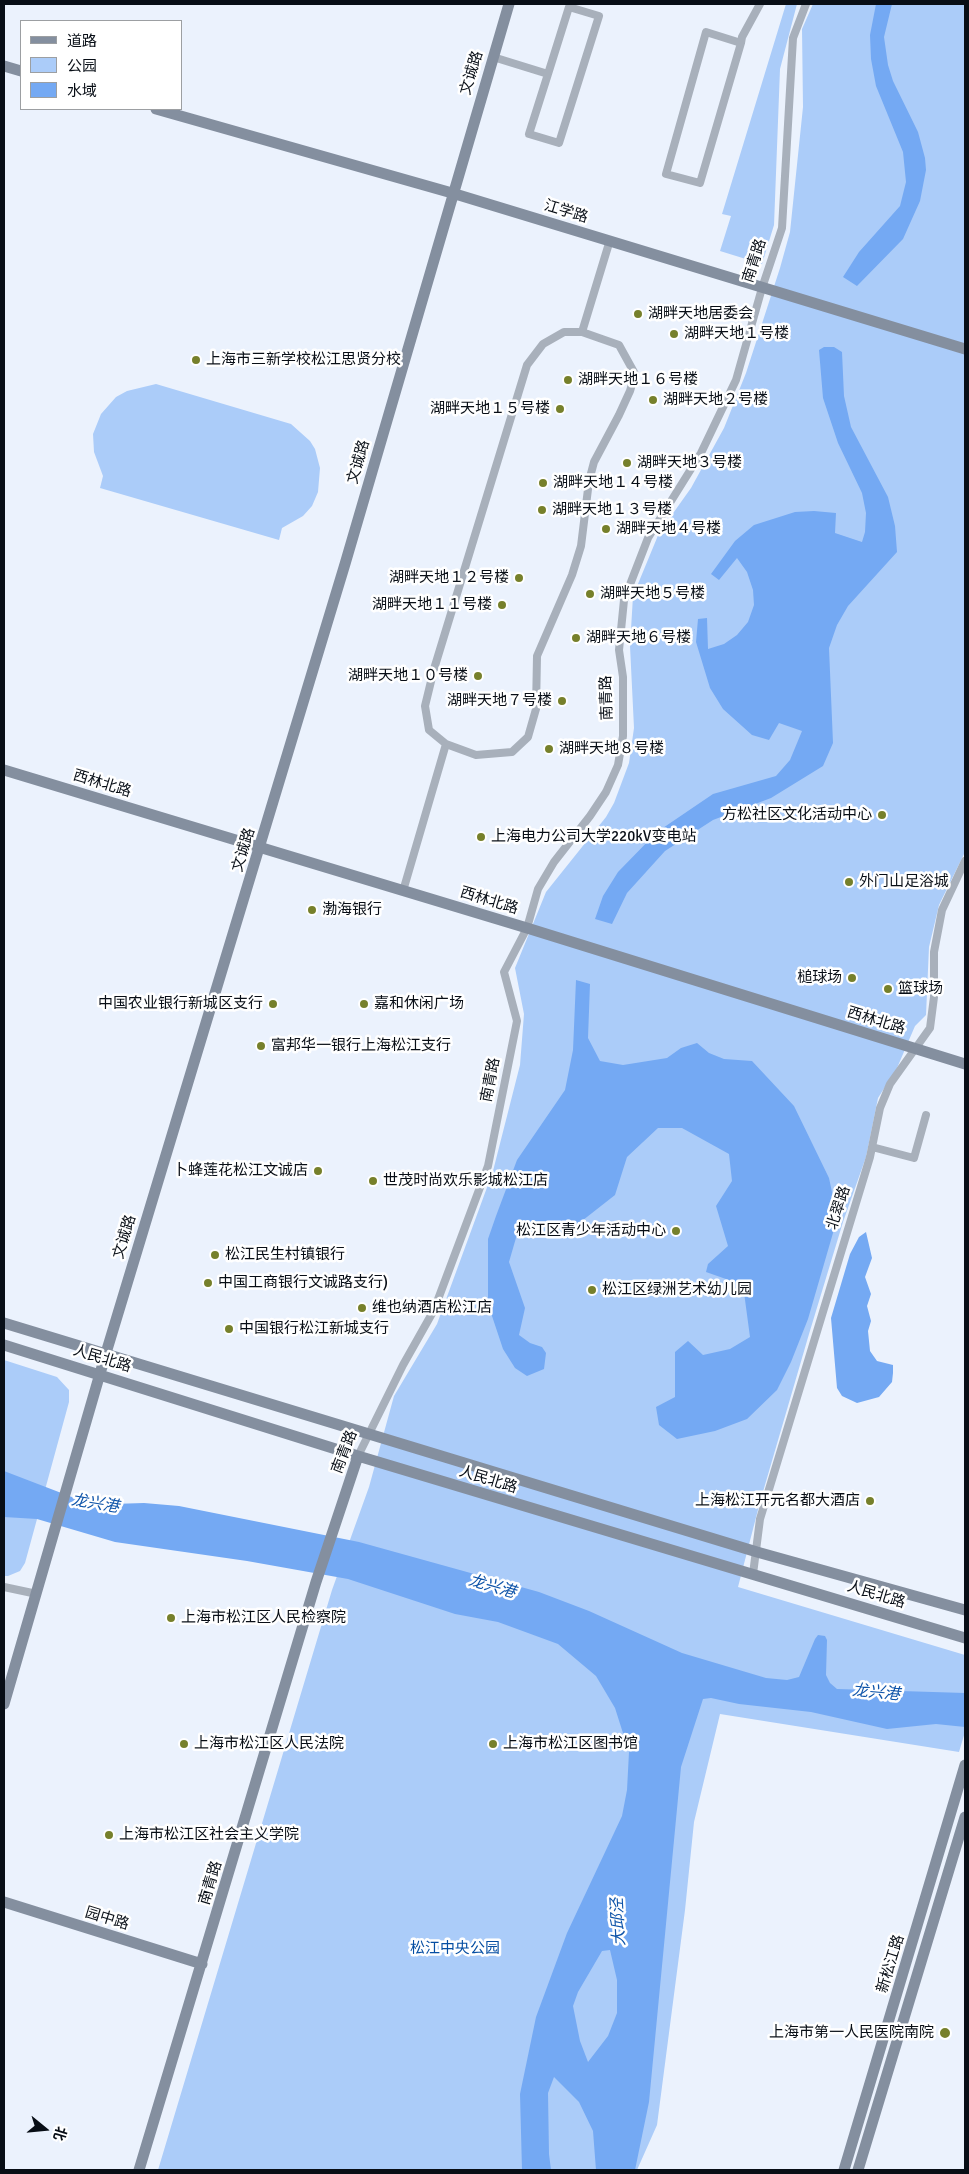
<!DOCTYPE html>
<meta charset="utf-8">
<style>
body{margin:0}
#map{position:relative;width:969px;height:2174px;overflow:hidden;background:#ebf2fd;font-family:Signika,"Noto Sans SC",sans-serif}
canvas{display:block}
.frame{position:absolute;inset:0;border:5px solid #080e16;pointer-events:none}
.legend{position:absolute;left:20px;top:20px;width:162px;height:90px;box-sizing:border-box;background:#fff;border:1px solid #9c9fa2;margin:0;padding:6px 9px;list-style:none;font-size:15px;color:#080e16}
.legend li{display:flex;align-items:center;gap:10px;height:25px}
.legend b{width:25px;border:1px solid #9c9fa2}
.north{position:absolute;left:20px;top:2104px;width:50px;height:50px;-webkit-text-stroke:4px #fff;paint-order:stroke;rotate:107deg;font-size:14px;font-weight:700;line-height:20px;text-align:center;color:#080e16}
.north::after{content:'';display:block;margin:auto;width:18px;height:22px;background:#080e16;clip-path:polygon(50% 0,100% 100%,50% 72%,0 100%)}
</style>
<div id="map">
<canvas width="969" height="2174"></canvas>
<div class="frame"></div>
<ul class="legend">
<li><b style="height:6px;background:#848f9f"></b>道路</li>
<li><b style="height:14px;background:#abccf9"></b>公园</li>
<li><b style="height:14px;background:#74a9f3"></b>水域</li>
</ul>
<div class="north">北</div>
</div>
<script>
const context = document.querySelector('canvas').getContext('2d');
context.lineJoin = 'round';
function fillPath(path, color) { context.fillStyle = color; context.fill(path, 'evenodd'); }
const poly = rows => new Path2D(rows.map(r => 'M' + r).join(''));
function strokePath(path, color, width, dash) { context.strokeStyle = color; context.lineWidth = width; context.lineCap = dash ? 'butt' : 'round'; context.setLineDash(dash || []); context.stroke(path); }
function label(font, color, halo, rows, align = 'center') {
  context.font = font + ' Signika,"Noto Sans SC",sans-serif'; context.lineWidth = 5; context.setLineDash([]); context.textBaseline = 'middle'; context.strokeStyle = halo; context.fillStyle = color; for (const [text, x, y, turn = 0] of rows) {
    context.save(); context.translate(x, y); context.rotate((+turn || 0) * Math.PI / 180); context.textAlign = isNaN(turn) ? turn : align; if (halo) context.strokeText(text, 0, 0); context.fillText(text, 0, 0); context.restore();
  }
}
fillPath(poly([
 [786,4,797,4,780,69,774,225,762,264,720,251,731,216,722,214],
 [813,4,965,4,965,852,939,905,929,947,926,1015,915,1026,897,1068,878,1098,866,1157,843,1222,809,1334,760,1502,738,1587,965,1655,965,1732,959,1752,720,1714,694,1822,685,1910,657,2125,637,2170,158,2170,332,1590,369,1487,394,1396,437,1324,493,1171,520,1065,524,1014,515,968,546,892,606,817,614,803,629,763,634,728,630,646,633,596,659,533,691,488,724,428,746,373,780,268,790,232,803,107,802,29],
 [156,384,291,424,310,441,315,449,320,468,318,492,312,506,303,516,282,528,279,540,100,488,103,476,94,452,93,434,101,414,116,397,127,391],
 [4,1360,57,1377,69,1390,69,1402,25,1563,20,1571,8,1576,4,1576]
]), '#abccf9');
fillPath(poly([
 [876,4,892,4,884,37,888,65,893,81,918,132,925,158,926,170,920,201,903,239,857,286,843,277,859,252,900,206,906,182,903,152,876,86,871,59,870,35],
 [824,347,834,347,842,352,844,396,851,427,888,497,895,526,897,552,848,606,837,625,829,648,833,743,823,766,771,798,713,820,665,851,627,893,612,924,595,919,603,896,618,872,657,832,713,794,776,776,790,760,802,731,779,723,769,740,752,735,723,709,710,688,696,642,698,619,707,618,708,649,724,644,737,635,748,622,754,605,753,590,747,572,737,558,719,580,711,574,735,541,754,525,795,512,814,511,836,513,835,533,862,542,865,532,866,513,862,493,838,443,823,398,819,350],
 [576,980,590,984,588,1038,600,1061,623,1065,667,1058,681,1048,697,1043,709,1053,724,1059,752,1061,794,1106,829,1178,836,1211,833,1233,808,1319,791,1362,777,1390,747,1419,715,1431,677,1439,659,1425,656,1407,675,1397,675,1352,688,1341,703,1355,730,1349,750,1337,743,1285,706,1272,708,1264,728,1246,716,1206,732,1181,729,1154,682,1128,658,1128,627,1157,615,1195,578,1224,518,1231,509,1262,525,1308,519,1335,530,1343,542,1347,546,1353,544,1369,527,1376,515,1368,503,1349,488,1304,488,1239,496,1216,517,1160,565,1090,573,1050],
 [866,1232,872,1258,865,1277,871,1294,867,1306,871,1321,868,1331,870,1351,877,1361,893,1365,893,1373,892,1382,879,1397,857,1403,842,1396,837,1388,831,1318,850,1254,859,1237],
 [4,1471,77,1499,112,1504,144,1503,179,1506,359,1542,539,1592,589,1611,682,1653,766,1678,787,1680,799,1677,815,1639,818,1635,825,1636,827,1640,826,1675,830,1683,837,1689,965,1693,965,1727,936,1724,887,1729,811,1712,739,1704,711,1698,703,1699,681,1767,649,2102,635,2170,596,2170,593,2131,579,2102,554,2077,548,2093,549,2154,551,2170,522,2170,520,2094,536,2017,567,1933,622,1816,627,1790,629,1752,615,1708,596,1676,558,1644,498,1622,455,1614,348,1579,247,1561,115,1542,37,1519,4,1517],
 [610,1950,617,1980,617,2013,608,2036,588,2062,580,2041,573,2006,578,1992,602,1951]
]), '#74a9f3');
strokePath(poly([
 [741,43,706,32,666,174,700,183,741,43,742,37,760,4],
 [493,57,548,74,529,134,559,143,599,16,569,7,548,74],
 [582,332,564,332,543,344,527,365,434,669,425,706,429,730,446,744,476,755,512,752,528,737,536,709,537,656,572,575,581,546,589,481,594,462,619,415,630,391,635,374,619,345,582,332,610,240],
 [403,891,446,744],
 [872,1147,914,1158,926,1115],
 [358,1456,403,1365,434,1310,488,1166,517,1021,504,972,527,928,538,889,554,862,590,816,606,792,618,765,623,736,623,677,619,650,624,600,648,538,701,453,736,380,762,288,782,228,793,38,806,4],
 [753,1574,760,1519,870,1157,880,1108,890,1084,930,1028,934,997,934,952,942,910,965,861],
 [4,1587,37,1594]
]), '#a8b0bb', 8);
strokePath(poly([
 [4,66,21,71],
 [156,109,452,193,965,349],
 [4,770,527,928,965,1064],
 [4,1323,757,1552,965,1610],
 [4,1345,358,1456,965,1638],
 [4,1704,106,1353,345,564,509,4],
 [4,1902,202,1964],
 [139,2170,316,1582,358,1456],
 [844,2170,965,1765],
 [858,2170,965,1817]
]), '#848f9f', 11);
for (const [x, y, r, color] of [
 [638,314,5,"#76802b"],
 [674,334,5,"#76802b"],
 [196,360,5,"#76802b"],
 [568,380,5,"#76802b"],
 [653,400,5,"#76802b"],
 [560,409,5,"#76802b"],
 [627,463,5,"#76802b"],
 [543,483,5,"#76802b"],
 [542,510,5,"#76802b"],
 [606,529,5,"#76802b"],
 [519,578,5,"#76802b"],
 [590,594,5,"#76802b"],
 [502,605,5,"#76802b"],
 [576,638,5,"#76802b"],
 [478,676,5,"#76802b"],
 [562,701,5,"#76802b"],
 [549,749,5,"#76802b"],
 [882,815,5,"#76802b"],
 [481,837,5,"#76802b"],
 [849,882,5,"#76802b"],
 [312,910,5,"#76802b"],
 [852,978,5,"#76802b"],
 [888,989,5,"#76802b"],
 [273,1004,5,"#76802b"],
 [364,1004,5,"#76802b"],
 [261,1046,5,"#76802b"],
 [318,1171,5,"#76802b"],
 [373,1181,5,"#76802b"],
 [676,1231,5,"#76802b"],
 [215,1255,5,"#76802b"],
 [208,1283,5,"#76802b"],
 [592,1290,5,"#76802b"],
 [362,1308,5,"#76802b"],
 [229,1329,5,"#76802b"],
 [870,1501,5,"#76802b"],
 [171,1618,5,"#76802b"],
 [184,1744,5,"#76802b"],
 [493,1744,5,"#76802b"],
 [109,1835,5,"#76802b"],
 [945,2033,6,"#76802b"]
]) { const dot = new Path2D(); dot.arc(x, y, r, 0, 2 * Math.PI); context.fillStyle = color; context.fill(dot); strokePath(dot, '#fff', 2); }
label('15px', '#080e16', '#fff', [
 ["文诚路",472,73,-73],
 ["江学路",566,212,17],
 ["南青路",755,261,-72],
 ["文诚路",359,462,-74],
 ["南青路",607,698,-92],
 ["西林北路",102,784,17],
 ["文诚路",244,850,-73],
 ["西林北路",489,901,17],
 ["西林北路",876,1021,17],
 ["南青路",491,1080,-79],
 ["北翠路",839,1208,-72],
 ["文诚路",125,1237,-73],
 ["人民北路",102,1359,17],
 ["南青路",345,1452,-69],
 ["人民北路",488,1480,17],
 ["人民北路",876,1595,17],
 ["南青路",211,1883,-73],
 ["园中路",107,1919,17],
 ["新松江路",891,1964,-73]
]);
label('15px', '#080e16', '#fff', [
 ["湖畔天地居委会",648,314],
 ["湖畔天地１号楼",684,334],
 ["上海市三新学校松江思贤分校",206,360],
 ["湖畔天地１６号楼",578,380],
 ["湖畔天地２号楼",663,400],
 ["湖畔天地１５号楼",550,409,"right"],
 ["湖畔天地３号楼",637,463],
 ["湖畔天地１４号楼",553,483],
 ["湖畔天地１３号楼",552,510],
 ["湖畔天地４号楼",616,529],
 ["湖畔天地１２号楼",509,578,"right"],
 ["湖畔天地５号楼",600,594],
 ["湖畔天地１１号楼",492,605,"right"],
 ["湖畔天地６号楼",586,638],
 ["湖畔天地１０号楼",468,676,"right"],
 ["湖畔天地７号楼",552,701,"right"],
 ["湖畔天地８号楼",559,749],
 ["方松社区文化活动中心",872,815,"right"],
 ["上海电力公司大学220kV变电站",491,837],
 ["外门山足浴城",859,882],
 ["渤海银行",322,910],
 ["槌球场",842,978,"right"],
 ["篮球场",898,989],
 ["中国农业银行新城区支行",263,1004,"right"],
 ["嘉和休闲广场",374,1004],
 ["富邦华一银行上海松江支行",271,1046],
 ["卜蜂莲花松江文诚店",308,1171,"right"],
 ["世茂时尚欢乐影城松江店",383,1181],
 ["松江区青少年活动中心",666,1231,"right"],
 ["松江民生村镇银行",225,1255],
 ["中国工商银行文诚路支行)",218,1283],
 ["松江区绿洲艺术幼儿园",602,1290],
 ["维也纳酒店松江店",372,1308],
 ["中国银行松江新城支行",239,1329],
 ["上海松江开元名都大酒店",860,1501,"right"],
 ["上海市松江区人民检察院",181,1618],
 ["上海市松江区人民法院",194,1744],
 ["上海市松江区图书馆",503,1744],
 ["上海市松江区社会主义学院",119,1835],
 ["上海市第一人民医院南院",934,2033,"right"]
], 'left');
label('15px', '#054ea3', '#fff', [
 ["松江中央公园",455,1949]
]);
label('italic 16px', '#0e54a9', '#fff', [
 ["龙兴港",95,1504,9],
 ["龙兴港",492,1587,16],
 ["龙兴港",876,1693,5],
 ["大邱泾",619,1922,-93]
]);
</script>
